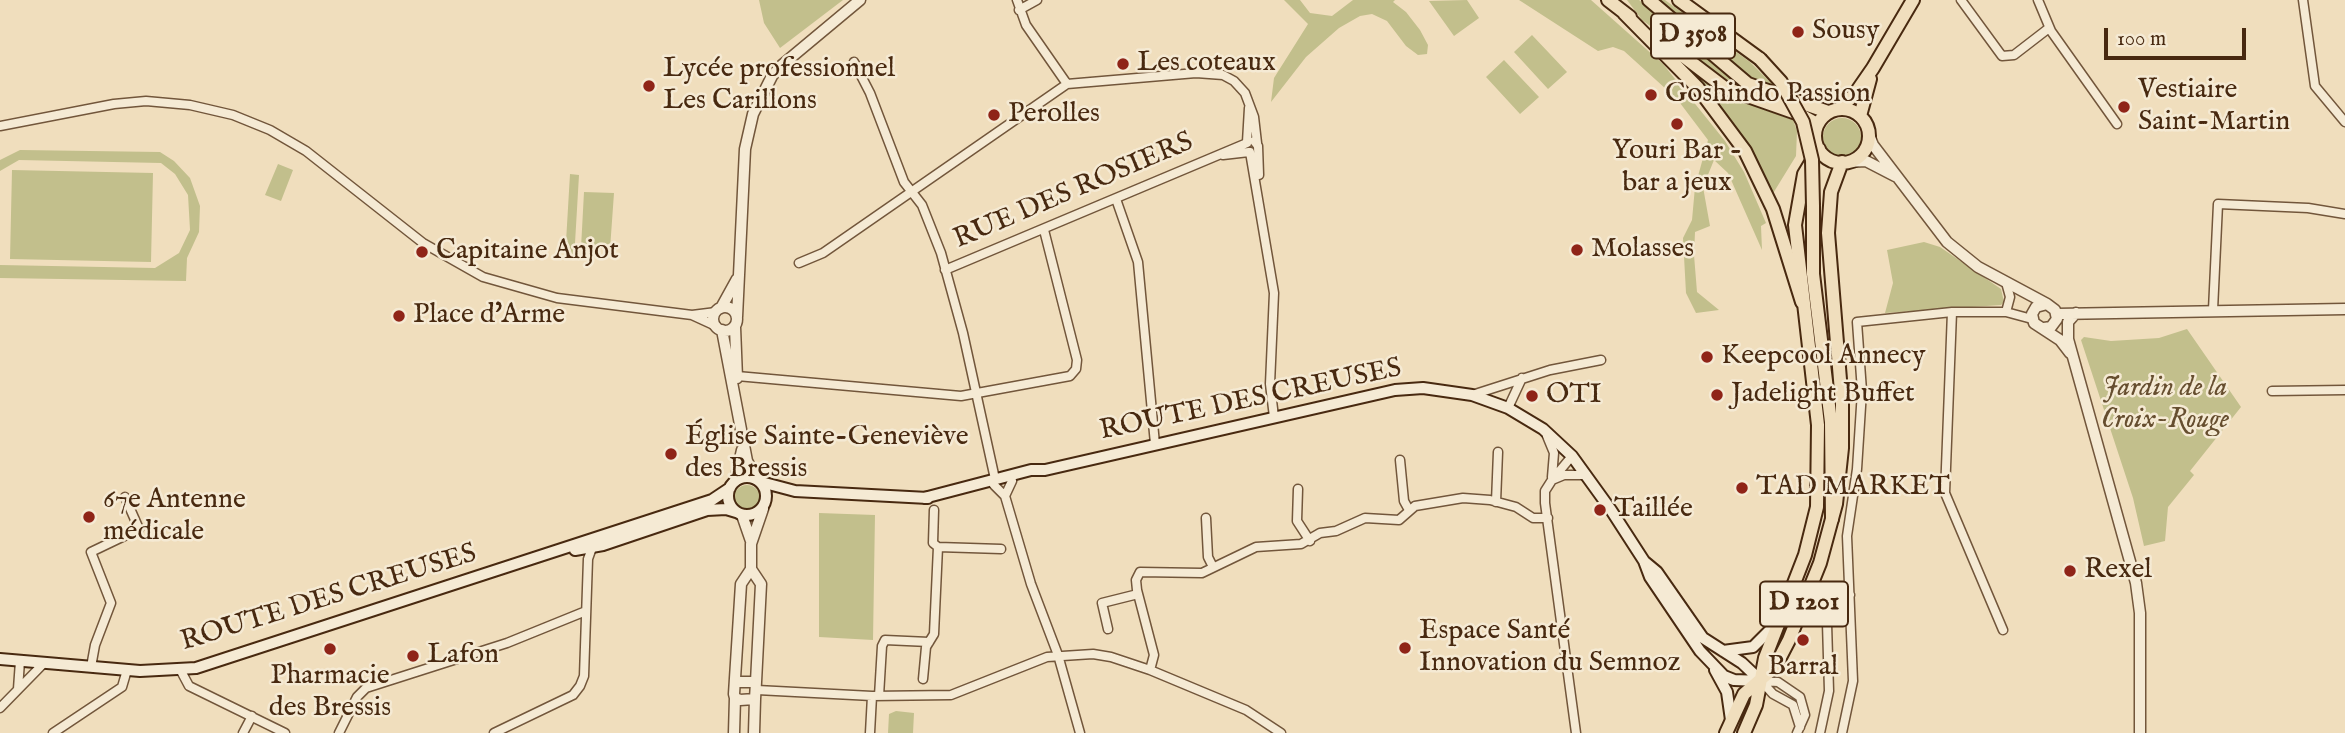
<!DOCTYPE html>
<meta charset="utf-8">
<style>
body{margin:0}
#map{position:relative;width:2345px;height:733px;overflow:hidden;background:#f0debd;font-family:"IM FELL English",serif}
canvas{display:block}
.scale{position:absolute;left:2104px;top:28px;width:142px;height:32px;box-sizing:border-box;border:4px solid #482910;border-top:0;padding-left:9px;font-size:21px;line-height:24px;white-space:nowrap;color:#482910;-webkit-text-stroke:5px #f5ead4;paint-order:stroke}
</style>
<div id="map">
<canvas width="2345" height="733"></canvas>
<div class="scale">100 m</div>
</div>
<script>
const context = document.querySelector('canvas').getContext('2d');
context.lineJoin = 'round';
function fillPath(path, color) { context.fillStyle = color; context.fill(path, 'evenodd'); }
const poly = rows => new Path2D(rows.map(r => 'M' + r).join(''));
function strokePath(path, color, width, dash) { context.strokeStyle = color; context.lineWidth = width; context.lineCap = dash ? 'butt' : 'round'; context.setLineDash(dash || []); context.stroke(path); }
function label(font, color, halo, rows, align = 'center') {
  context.font = font + ' "IM FELL English",serif'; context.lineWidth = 5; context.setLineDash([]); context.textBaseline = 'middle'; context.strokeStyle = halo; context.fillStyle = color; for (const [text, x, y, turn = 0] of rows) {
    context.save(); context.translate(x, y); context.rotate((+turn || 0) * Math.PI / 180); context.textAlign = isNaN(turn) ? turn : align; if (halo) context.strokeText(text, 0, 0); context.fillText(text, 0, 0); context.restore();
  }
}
fillPath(poly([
 [759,0,843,0,780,48,764,23],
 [1284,0,1300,0,1310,13,1332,16,1353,0,1395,0,1393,2,1406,12,1420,30,1428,45,1427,54,1418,55,1406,46,1387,21,1372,14,1360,16,1339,28,1306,57,1271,102,1274,78,1308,24],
 [1467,0,1479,18,1454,36,1429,1],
 [1519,0,1591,0,1663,64,1725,141,1744,172,1766,223,1761,226,1762,250,1728,173,1714,160,1703,187,1710,226,1695,232,1694,255,1697,292,1719,310,1696,313,1686,293,1683,238,1692,220,1695,187,1708,140,1677,99,1624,51,1613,47,1598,51],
 [1627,0,1639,0,1688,38,1746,89,1748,97,1642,20],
 [1657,0,1665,0,1750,62,1780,92,1750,80],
 [1532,35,1567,72,1548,89,1514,52],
 [1504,60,1539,97,1520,114,1486,77],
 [1697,76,1732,98,1793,120,1797,131,1796,156,1772,195,1744,140],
 '1823 137a19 19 0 1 1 38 0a19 19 0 1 1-38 0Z',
 [20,150,160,152,174,161,190,178,200,206,199,232,187,258,186,281,0,278,0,265,155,268,179,253,190,230,188,195,175,174,161,163,19,160,0,171,0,160],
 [278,164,293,170,281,201,265,195],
 [12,170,153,173,151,262,10,259],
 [570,174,579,175,574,260,565,259],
 [584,192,614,193,610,249,581,248],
 [1924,242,1940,247,2001,289,2004,302,2001,305,1885,313,1893,283,1887,250],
 [2187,329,2241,407,2190,471,2194,475,2168,507,2165,541,2144,546,2133,498,2081,340,2084,337,2111,341,2159,338],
 '734 498a13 13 0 1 1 26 0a13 13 0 1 1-26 0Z',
 [819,513,875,515,873,640,819,637],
 [896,711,914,713,913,733,888,733,889,714]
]), '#c2bf8c');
const minor = poly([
 [1017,0,1026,25,1067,84],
 [1961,0,2002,56,2014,55,2049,28],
 [2038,0,2051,31,2117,124],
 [2303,0,2315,86,2345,122],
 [1019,10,1037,0],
 [854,62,870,93,904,182,922,205,941,253,963,333,995,479],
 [0,126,114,104,146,101,190,105,233,115,270,130,306,151,423,243,483,277,557,298,692,315,716,326],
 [1254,141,1258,146,1259,175],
 [1247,142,1249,108],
 [1250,152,1274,293,1270,384,1274,417],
 [1223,155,1249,152],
 [1116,199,1138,262,1155,444],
 [799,263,823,253,1067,84,1196,73,1223,75,1234,81,1245,93,1254,117,1257,143],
 [945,270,1247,143],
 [2213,310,2218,204,2308,208,2345,214],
 [1952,312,1945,493,2003,630],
 [2006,312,2010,297,2007,286],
 [692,315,716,312],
 [737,376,961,396,1070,376,1076,369,1077,360,1044,230],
 [2272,391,2345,390],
 [1472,395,1550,370,1601,360],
 [1508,408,1522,378],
 [1547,436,1554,453,1552,477],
 [1572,456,1552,480,1545,491,1545,503,1576,733],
 [1400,460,1404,501,1409,510],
 [1552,480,1564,475,1586,475],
 [994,485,1005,496,1031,584,1058,655,1080,733],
 [1298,489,1297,521,1310,541],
 [1005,496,1012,481],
 [1496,502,1498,452],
 [1206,518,1208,557,1213,567],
 [938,547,1001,549],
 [1108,629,1102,603,1138,594],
 [91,667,95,645,111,603,91,552,139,529,125,497],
 [1150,670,1154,655,1137,590,1136,580,1140,572,1202,573,1256,547,1301,544,1320,533,1336,531,1365,518,1399,520,1415,506,1463,498,1490,500,1516,507,1533,518,1548,518],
 [181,671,189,686,285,733],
 [923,679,926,647,934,634,938,547,933,543,934,510],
 [1761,681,1778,682,1800,697,1805,715,1797,733],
 [1761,681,1773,694,1793,705,1800,727],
 [18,689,20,661],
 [757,690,872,696,951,695,1047,657,1093,654,1111,657,1150,670,1246,710,1281,733],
 [879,696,882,646,885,640,929,642],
 [0,708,44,663],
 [53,733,122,687,127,670],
 [243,733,252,716],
 [339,733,357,697,366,688,507,643,586,611],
 [494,733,573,695,580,686,584,676,588,559,593,545],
 [870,733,872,696],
 [1820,733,1829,691,1827,623,1845,606,1850,595],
 [1842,733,1853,681,1847,536,1857,469,1862,391,1857,322,1952,312,2006,312,2032,319]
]);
const tertiary = poly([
 [1868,132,1873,145,1947,242,1978,267,2047,304],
 [1847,162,1866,161,1895,176],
 '713 319a12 12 0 1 1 24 0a12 12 0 1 1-24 0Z',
 [721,308,737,279],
 [2076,313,2068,322,2068,339,2136,583,2140,613,2140,733],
 [2057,314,2345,309],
 [737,317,745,149,753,114,772,76,782,65,860,0],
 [735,327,737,378],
 [2044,328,2051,327,2057,319,2055,310,2047,304,2036,307,2032,314,2034,323,2060,340,2070,353],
 [722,330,747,461,757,479],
 [735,481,742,450],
 [742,515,751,541],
 [736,682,756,682,755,699,740,700,735,698,734,694,741,584,751,569],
 [756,682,761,584,751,569,751,544,763,509],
 [734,733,735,698],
 [754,733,755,699]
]);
const secondary = poly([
 '728 496a19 19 0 1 1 38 0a19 19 0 1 1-38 0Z',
 [761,482,795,491,928,498],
 [924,498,1031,470,1045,470,1395,390,1423,388,1472,395,1508,408,1543,429,1572,456,1611,510,1644,561,1650,577,1700,651,1724,676,1734,680,1761,681],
 [575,550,603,545,707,510,726,509,736,512],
 [1645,562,1657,572,1703,638,1742,663,1761,681],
 [1723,651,1753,647,1776,624],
 [0,659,140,671,196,668,712,500,730,488],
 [1715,670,1727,692,1731,720]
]);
const primary = poly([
 [1839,109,1855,94,1873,68,1913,0],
 '1815 136a27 27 0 1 1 54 0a27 27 0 1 1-54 0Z',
 [1860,116,1870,79],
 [1726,733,1744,694,1775,667,1789,640,1820,563,1836,504,1842,448,1842,404,1828,233,1831,192,1842,162],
 [1744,733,1756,705,1765,658,1805,555,1817,507,1818,425,1795,225,1804,174,1819,149]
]);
const trunk = poly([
 [1608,0,1630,17],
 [1649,0,1748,84,1828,112],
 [1679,0,1760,59],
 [1624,13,1698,88,1745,151,1773,209,1802,302],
 [1662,40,1725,88,1799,114,1817,124],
 [1813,206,1813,274,1831,422,1832,519]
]);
strokePath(minor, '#72563b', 11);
strokePath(tertiary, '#72563b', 13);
strokePath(secondary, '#482910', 14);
strokePath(primary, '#482910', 16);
strokePath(trunk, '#482910', 16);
strokePath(minor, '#f5ead4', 8);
strokePath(tertiary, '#f5ead4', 10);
strokePath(secondary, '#f5ead4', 10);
strokePath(primary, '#f0debd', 12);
strokePath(trunk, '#f0debd', 12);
const trunkBridge = poly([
 [1760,59,1781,82,1803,122,1812,160,1813,206]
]);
strokePath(trunkBridge, '#482910', 16, []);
strokePath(trunkBridge, '#f0debd', 12);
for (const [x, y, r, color] of [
 [1798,32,7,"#8f2418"],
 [1123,64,7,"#8f2418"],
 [649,86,7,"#8f2418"],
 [1651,95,7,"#8f2418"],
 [2124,107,7,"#8f2418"],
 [994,115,7,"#8f2418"],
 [1677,124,7,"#8f2418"],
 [1577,250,7,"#8f2418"],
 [422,252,7,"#8f2418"],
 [399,316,7,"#8f2418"],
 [1707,357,7,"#8f2418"],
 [1717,395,7,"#8f2418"],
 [1532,396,7,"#8f2418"],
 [671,454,7,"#8f2418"],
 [1742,488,7,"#8f2418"],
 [1600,510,7,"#8f2418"],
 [89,517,7,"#8f2418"],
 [2070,571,7,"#8f2418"],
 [1803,640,7,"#8f2418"],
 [1405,648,7,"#8f2418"],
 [330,649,7,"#8f2418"],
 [413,656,7,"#8f2418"]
]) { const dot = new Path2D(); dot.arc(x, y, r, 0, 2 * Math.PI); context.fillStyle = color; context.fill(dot); strokePath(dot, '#f5ead4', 2.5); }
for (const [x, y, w] of [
 [1693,36,84],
 [1804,604,88]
]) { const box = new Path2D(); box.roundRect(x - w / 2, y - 22.5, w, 45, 5); context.fillStyle = '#f5ead4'; context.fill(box); strokePath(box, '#482910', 2); }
label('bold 26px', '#482910', null, [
 ["D 3508",1693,36],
 ["D 1201",1804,604]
]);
label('28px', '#482910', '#f5ead4', [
 ["Sousy",1812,32],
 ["Les coteaux",1137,64],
 ["Lycée professionnel",663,70],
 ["Les Carillons",663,102],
 ["Vestiaire",2138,91],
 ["Saint-Martin",2138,123],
 ["Goshindo Passion",1665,95],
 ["Perolles",1008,115],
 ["Youri Bar -",1677,152,"center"],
 ["bar a jeux",1677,184,"center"],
 ["Molasses",1591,250],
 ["Capitaine Anjot",436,252],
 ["Place d'Arme",413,316],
 ["Keepcool Annecy",1721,357],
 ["Jadelight Buffet",1731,395],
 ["OTI",1546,396],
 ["Église Sainte-Geneviève",685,438],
 ["des Bressis",685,470],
 ["TAD MARKET",1756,488],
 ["67e Antenne",103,501],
 ["médicale",103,533],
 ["Taillée",1614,510],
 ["Rexel",2084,571],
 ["Espace Santé",1419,632],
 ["Innovation du Semnoz",1419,664],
 ["Lafon",427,656],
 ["Barral",1803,668,"center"],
 ["Pharmacie",330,677,"center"],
 ["des Bressis",330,709,"center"]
], 'left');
label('28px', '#482910', '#f5ead4', [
 ["RUE DES ROSIERS",1074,192,-23],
 ["ROUTE DES CREUSES",1251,401,-12],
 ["ROUTE DES CREUSES",329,599,-17]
]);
label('italic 28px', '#664e2f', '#f5ead4', [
 ["Jardin de la",2165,389],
 ["Croix-Rouge",2165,421]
]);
</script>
